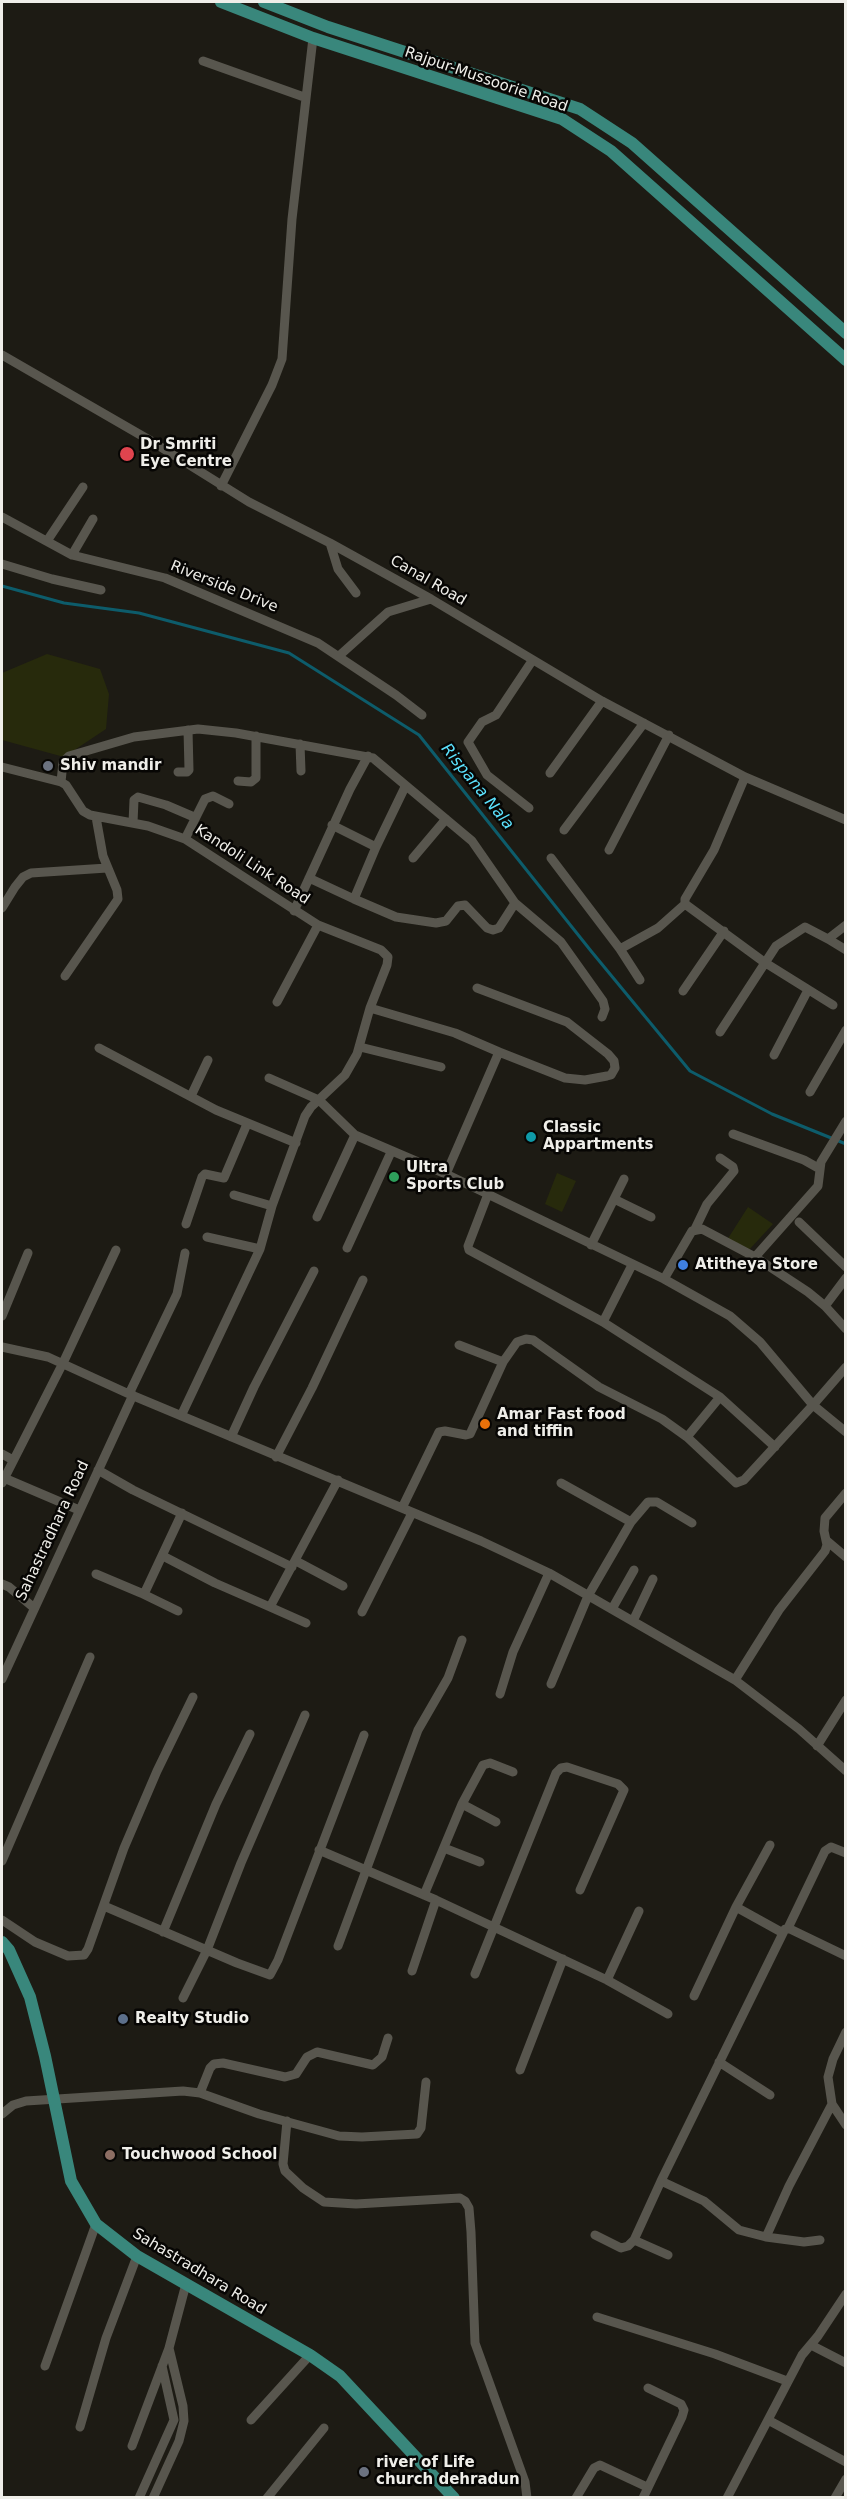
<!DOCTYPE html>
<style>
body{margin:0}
#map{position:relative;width:847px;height:2499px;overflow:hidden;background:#1d1b14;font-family:"DejaVu Sans",sans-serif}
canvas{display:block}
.frame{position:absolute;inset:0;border:3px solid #efeee9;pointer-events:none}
</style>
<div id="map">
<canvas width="847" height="2499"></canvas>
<div class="frame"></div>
</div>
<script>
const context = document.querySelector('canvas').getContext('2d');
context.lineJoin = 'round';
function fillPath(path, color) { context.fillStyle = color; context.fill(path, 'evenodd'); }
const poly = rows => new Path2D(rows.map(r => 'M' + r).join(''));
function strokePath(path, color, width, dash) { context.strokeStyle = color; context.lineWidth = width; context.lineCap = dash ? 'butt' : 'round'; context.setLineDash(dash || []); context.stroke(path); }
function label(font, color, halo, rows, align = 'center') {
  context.font = font + ' "DejaVu Sans",sans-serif'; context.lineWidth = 5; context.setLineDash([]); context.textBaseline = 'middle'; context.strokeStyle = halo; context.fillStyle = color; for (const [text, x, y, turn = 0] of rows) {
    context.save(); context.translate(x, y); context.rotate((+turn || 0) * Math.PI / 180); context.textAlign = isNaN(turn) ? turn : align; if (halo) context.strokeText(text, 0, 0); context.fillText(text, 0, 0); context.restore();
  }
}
fillPath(poly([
 [47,654,100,669,109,694,106,729,64,757,2,740,2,673],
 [557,1173,576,1181,562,1212,545,1204],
 [748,1207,773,1224,747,1252,727,1240]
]), '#272a0c');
strokePath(poly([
 [2,586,64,603,139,613,289,653,419,735,591,951,690,1071,772,1114,846,1144]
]), '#0d5c6b', 3);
strokePath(poly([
 [203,61,304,97],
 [2,355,151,441,249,502,330,543,431,599,602,701,745,777,846,820],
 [221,486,272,385,282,359,292,219,313,38],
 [2,517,72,555,165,578,318,643,396,695,422,715],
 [47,541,83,487],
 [330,543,338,569,356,593],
 [72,555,93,519],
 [2,564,52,579,101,590],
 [340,655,388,612,431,599],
 [300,744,301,771],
 [2,767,61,782,66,785,83,811,90,815,148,826,185,839,318,925,381,950,388,957,387,965,370,1008,357,1054,345,1075,311,1107,305,1116,272,1206,260,1249,181,1416],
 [178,772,187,772,189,770,188,730],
 [550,773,602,701],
 [745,777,714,850,685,899,685,904,764,962,833,1005],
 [238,781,251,782,256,778,256,736],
 [61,782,63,762,69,756,134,737,198,729,236,733,373,758,472,841,515,903,561,942,603,1001,605,1009,602,1017],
 [529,808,487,775,468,742,482,722,496,715,532,661],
 [133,823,134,800,138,797,166,805,194,817],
 [332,825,376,847],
 [564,830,644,723],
 [185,839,205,799,213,796,229,804],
 [609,850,669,735],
 [413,858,446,819],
 [551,858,620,949,640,980],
 [309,878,354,899,376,847,405,787],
 [354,899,396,917,436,923,446,921,458,906,465,905,487,928,493,930,499,928,515,903],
 [2,908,15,887,23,877,31,873,107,868],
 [294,911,350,789,368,756],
 [846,925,828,939,846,950],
 [620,949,658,928,685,904],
 [65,976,118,899,117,890,103,856,96,817],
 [683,991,724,931],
 [277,1002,318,925],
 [370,1008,455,1033,499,1052],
 [720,1032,776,946,805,927,828,939],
 [360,1047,441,1067],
 [99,1048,216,1110,296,1143],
 [774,1055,808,990],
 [269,1078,319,1100,355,1135,446,1174,664,1279,730,1316,760,1342,813,1405,846,1367],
 [810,1092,846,1030],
 [191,1096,208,1060],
 [733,1134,804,1160,820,1169],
 [446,1174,499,1052,565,1078,585,1080,607,1076,611,1075,615,1068,614,1061,608,1054,567,1022,477,988],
 [488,1194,468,1246,469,1250,603,1322,632,1265],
 [234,1195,272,1206],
 [614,1199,651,1217],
 [317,1217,355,1135],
 [799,1222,846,1267],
 [186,1224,202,1177,205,1174,224,1178,247,1124],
 [695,1229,707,1204,734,1171,733,1167,720,1158],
 [207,1237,260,1249],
 [591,1245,624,1179],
 [347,1248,391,1152],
 [755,1257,818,1186,821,1162,846,1121],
 [664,1279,692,1231,702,1229,755,1257,808,1292,825,1306,846,1329],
 [825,1306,846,1278],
 [2,1316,28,1253],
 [603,1322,720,1397,775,1447],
 [459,1345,503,1362],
 [2,1347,48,1357,129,1394,481,1541,549,1573,735,1680,799,1729,846,1771],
 [129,1394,177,1294,185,1253],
 [231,1437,254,1387,314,1271],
 [687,1437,720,1397],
 [2,1454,13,1460],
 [276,1457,312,1388,363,1280],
 [98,1470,133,1490,292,1567],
 [4,1478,79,1510],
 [2,1483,63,1363,116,1250],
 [561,1483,631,1522],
 [402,1508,439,1432,445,1431,466,1435,470,1434,503,1362,517,1342,526,1339,533,1340,599,1387,662,1419,687,1437,736,1483,744,1480,813,1405,846,1432],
 [827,1541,846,1557],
 [163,1556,215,1583,270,1607,338,1480],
 [296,1561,343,1586],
 [96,1574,141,1593,145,1592,182,1513],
 [2,1584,9,1587,33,1607],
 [141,1593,178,1611],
 [270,1607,306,1623],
 [612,1609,634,1570],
 [362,1612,412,1513],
 [633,1621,653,1579],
 [2,1679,133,1395],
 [735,1680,779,1610,825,1551,827,1545,824,1531,825,1518,846,1493],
 [551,1684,588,1596,631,1522,648,1502,657,1502,692,1523],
 [500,1694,513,1652,549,1573],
 [817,1746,846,1700],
 [462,1804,496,1822],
 [444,1848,480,1862],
 [319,1850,436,1900,607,1980,668,2014],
 [2,1861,90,1657],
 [424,1895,462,1804,483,1765,490,1763,513,1772],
 [104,1906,237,1963,270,1975,278,1960,364,1735],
 [736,1907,783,1933],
 [2,1920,35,1942,68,1956,84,1955,88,1949,124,1848,157,1771,193,1697],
 [788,1928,825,1851,831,1847,846,1853],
 [163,1932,216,1804,250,1734],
 [338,1946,418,1730,448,1678,462,1640],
 [412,1971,436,1900],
 [475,1974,556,1773,561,1768,567,1767,618,1784,624,1790,580,1890],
 [607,1980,639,1911],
 [694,1996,736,1907,770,1845],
 [183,1998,207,1950,241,1863,305,1715],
 [846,2032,833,2059,828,2077,832,2104,846,2125],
 [719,2062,770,2095],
 [520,2070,563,1959],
 [200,2093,210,2068,214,2064,223,2063,285,2077,296,2074,307,2057,317,2052,373,2065,382,2057,388,2038],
 [832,2104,789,2186,766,2237,739,2230,704,2201,661,2181,785,1929,790,1929,846,1956],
 [2,2114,13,2105,26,2101,183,2091,200,2093,259,2114,339,2136,362,2137,417,2134,421,2128,426,2082],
 [287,2121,283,2164,285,2171,303,2188,324,2202,356,2204,460,2198,465,2201,469,2208,471,2232,475,2343,525,2482,527,2498],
 [595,2235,621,2248,628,2246,634,2240,661,2181],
 [766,2237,804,2242,820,2240],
 [634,2240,668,2255],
 [597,2317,715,2354,787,2381],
 [811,2345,846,2363],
 [45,2366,96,2224],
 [251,2420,310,2355],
 [768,2420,846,2462],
 [80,2427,106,2338,137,2256],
 [132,2446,169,2348,186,2284],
 [139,2498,174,2420,162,2366],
 [153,2498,179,2441,184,2421,183,2406,169,2348],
 [267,2498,324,2428],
 [576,2498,594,2468,600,2465,647,2487],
 [643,2498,682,2417,684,2410,681,2404,648,2388],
 [727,2498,802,2355,818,2336,846,2294],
 [835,2498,846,2479]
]), '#58564e', 9);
strokePath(poly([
 [221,2,313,38,562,119,611,151,846,360],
 [264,2,328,27,580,109,632,143,846,333],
 [2,1942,9,1950,30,1997,45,2056,71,2181,96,2224,137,2256,310,2355,340,2376,454,2498]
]), '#39877c', 12);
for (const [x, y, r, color] of [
 [127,454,8,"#e0444e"],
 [48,766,6,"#6b7280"],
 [531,1137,6,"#0f9aa8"],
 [394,1177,6,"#2e9e5b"],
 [683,1265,6,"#3f7fe0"],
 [485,1424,6,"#e8710a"],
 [123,2019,6,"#5c6f8a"],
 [110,2155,6,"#8d6e63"],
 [364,2472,6,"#6b7280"]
]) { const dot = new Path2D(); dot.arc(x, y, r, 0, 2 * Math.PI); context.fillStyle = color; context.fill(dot); strokePath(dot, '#070604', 2); }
label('15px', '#efeee9', '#070604', [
 ["Rajpur-Mussoorie Road",486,80,19],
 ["Canal Road",428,581,30],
 ["Riverside Drive",224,587,22],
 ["Kandoli Link Road",252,865,33],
 ["Sahastradhara Road",53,1531,-65],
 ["Sahastradhara Road",199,2272,31]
]);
label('bold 15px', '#efeee9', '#070604', [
 ["Dr Smriti",140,445],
 ["Eye Centre",140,462],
 ["Shiv mandir",60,766],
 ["Classic",543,1128],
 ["Appartments",543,1145],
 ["Ultra",406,1168],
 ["Sports Club",406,1185],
 ["Atitheya Store",695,1265],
 ["Amar Fast food",497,1415],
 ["and tiffin",497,1432],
 ["Realty Studio",135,2019],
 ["Touchwood School",122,2155],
 ["river of Life",376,2463],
 ["church dehradun",376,2480]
], 'left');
label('italic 16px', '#5ce2fe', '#070604', [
 ["Rispana Nala",477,787,51]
]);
</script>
